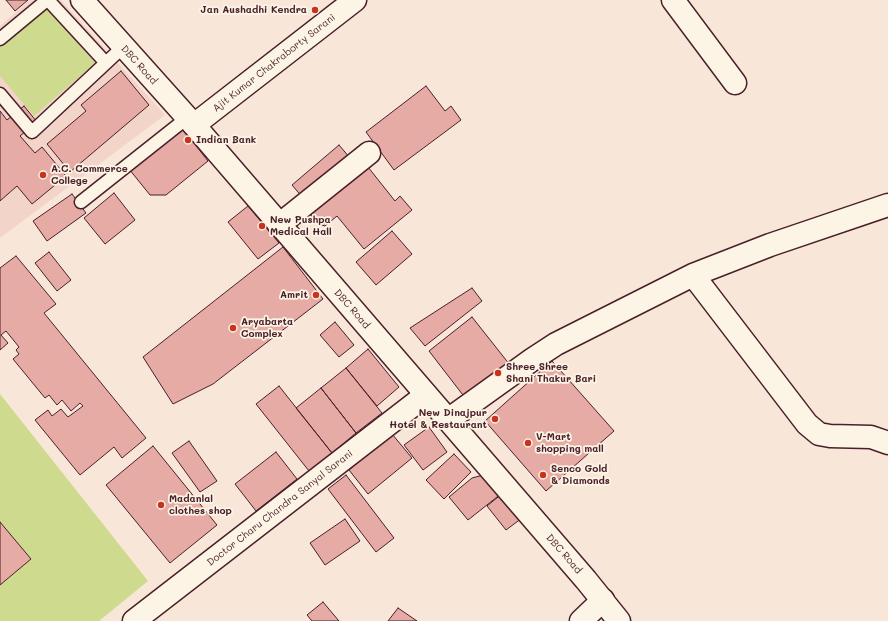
<!DOCTYPE html>
<style>
body{margin:0}
canvas{display:block;background:#f8e6d8}
</style>
<canvas width="888" height="621"></canvas>
<script>
const context = document.querySelector('canvas').getContext('2d');
context.lineJoin = 'round';
function fillPath(path, color) { context.fillStyle = color; context.fill(path, 'evenodd'); }
const poly = rows => new Path2D(rows.map(r => 'M' + r).join(''));
function strokePath(path, color, width, dash) { context.strokeStyle = color; context.lineWidth = width; context.lineCap = dash ? 'butt' : 'round'; context.setLineDash(dash || []); context.stroke(path); }
function label(font, color, halo, rows, align = 'center') {
  context.font = font + ' Mali,sans-serif'; context.lineWidth = 3.5; context.setLineDash([]); context.textBaseline = 'middle'; context.strokeStyle = halo; context.fillStyle = color; for (const [text, x, y, turn = 0] of rows) {
    context.save(); context.translate(x, y); context.rotate((+turn || 0) * Math.PI / 180); context.textAlign = isNaN(turn) ? turn : align; if (halo) context.strokeText(text, 0, 0); context.fillText(text, 0, 0); context.restore();
  }
}
fillPath(poly([
 [30,0,61,0,165,115,0,238,0,26]
]), '#f3d4c9');
fillPath(poly([
 [45,5,95,63,34,116,0,76,0,44],
 [0,394,148,581,99,621,0,621]
]), '#ceda8d');
const building = poly([
 [6,0,28,0,15,11,6,0],
 [121,71,149,105,70,172,47,144,86,111,81,105,121,71],
 [426,86,445,111,451,106,461,120,394,170,366,132,426,86],
 [24,106,37,122,20,136,35,153,42,147,66,176,32,204,17,186,0,201,0,111,7,120,24,106],
 [182,128,208,161,166,195,150,195,129,169,182,128],
 [339,145,350,158,303,198,292,185,339,145],
 [364,162,395,201,400,196,412,210,364,249,337,216,325,226,319,224,313,219,310,212,364,162],
 [114,193,135,220,105,244,84,218,114,193],
 [72,194,86,213,47,241,33,221,72,194],
 [248,206,279,243,258,259,228,222,248,206],
 [392,231,412,254,376,285,356,262,392,231],
 [283,247,323,299,213,384,173,404,143,357,283,247],
 [49,252,71,280,57,291,35,263,49,252],
 [16,256,56,304,44,313,146,438,122,458,114,447,80,475,35,420,48,410,52,416,61,409,68,417,83,406,80,403,71,411,62,400,57,405,49,395,45,398,13,359,19,354,16,350,19,347,6,331,1,335,8,343,0,350,0,268,16,256],
 [472,288,482,301,425,346,410,328,472,288],
 [472,317,510,365,466,399,429,351,472,317],
 [335,322,354,345,339,357,320,335,335,322],
 [368,349,399,387,377,406,346,368,368,349],
 [552,361,614,431,546,491,485,421,552,361],
 [346,368,382,413,356,433,321,388,346,368],
 [279,386,332,453,309,471,256,404,279,386],
 [321,388,356,433,332,453,296,408,321,388],
 [429,427,447,452,423,470,404,445,429,427],
 [392,434,412,458,368,494,349,470,392,434],
 [189,441,217,481,200,492,172,453,189,441],
 [153,446,217,525,170,563,106,485,153,446],
 [276,452,297,479,256,511,235,484,276,452],
 [454,454,471,472,444,499,426,480,454,454],
 [487,474,502,493,468,520,449,497,472,478,487,474],
 [346,475,394,538,376,552,328,489,346,475],
 [503,493,522,518,506,530,487,506,503,493],
 [345,519,360,541,325,565,310,543,345,519],
 [0,522,31,559,0,585,0,522],
 [323,602,339,621,312,621,307,615,323,602],
 [398,608,417,621,388,621,398,608]
]);
fillPath(building, '#e6aba5');
strokePath(building, '#4a1f2b', 1);
const lane = poly([
 [48,0,106,63],
 [0,39,47,0],
 [0,94,32,132,123,47],
 [81,202,187,118]
]);
const street = poly([
 [673,0,735,83],
 [194,125,355,0],
 [279,225,369,153],
 [693,275,807,424,819,434,830,436,871,437,888,443],
 [448,420,533,359,556,344,693,275,770,245,888,205],
 [134,621,426,395],
 [581,621,603,600]
]);
const secondary = poly([
 [82,0,194,125,586,580,619,621]
]);
strokePath(lane, '#4a1f2b', 15);
strokePath(street, '#4a1f2b', 25);
strokePath(secondary, '#4a1f2b', 25);
strokePath(lane, '#fcf5e5', 12);
strokePath(street, '#fcf5e5', 22);
strokePath(secondary, '#fcf5e5', 22);
for (const [x, y, r, color] of [
 [315,10,4,"#c8321e"],
 [188,140,4,"#c8321e"],
 [43,175,4,"#c8321e"],
 [262,226,4,"#c8321e"],
 [316,295,4,"#c8321e"],
 [233,328,4,"#c8321e"],
 [498,373,4,"#c8321e"],
 [495,419,4,"#c8321e"],
 [528,443,4,"#c8321e"],
 [543,475,4,"#c8321e"],
 [161,505,4,"#c8321e"]
]) { const dot = new Path2D(); dot.arc(x, y, r, 0, 2 * Math.PI); context.fillStyle = color; context.fill(dot); strokePath(dot, '#fcf5e5', 1.5); }
label('bold 10px', '#4a1f2b', '#fcf5e5', [
 ["Jan Aushadhi Kendra",307,10,"right"],
 ["Indian Bank",196,140],
 ["A.C. Commerce",51,169],
 ["College",51,181],
 ["New Pushpa",270,220],
 ["Medical Hall",270,232],
 ["Amrit",308,295,"right"],
 ["Aryabarta",241,322],
 ["Complex",241,334],
 ["Shree Shree",506,367],
 ["Shani Thakur Bari",506,379],
 ["New Dinajpur",487,413,"right"],
 ["Hotel & Restaurant",487,425,"right"],
 ["V-Mart",536,437],
 ["shopping mall",536,449],
 ["Senco Gold",551,469],
 ["& Diamonds",551,481],
 ["Madanlal",169,499],
 ["clothes shop",169,511]
], 'left');
label('10px', '#4a1f2b', '#fcf5e5', [
 ["Ajit Kumar Chakraborty Sarani",274,63,-38],
 ["DBC Road",139,65,48],
 ["DBC Road",352,309,49],
 ["Doctor Charu Chandra Sanyal Sarani",280,508,-38],
 ["DBC Road",564,554,49]
]);
</script>
